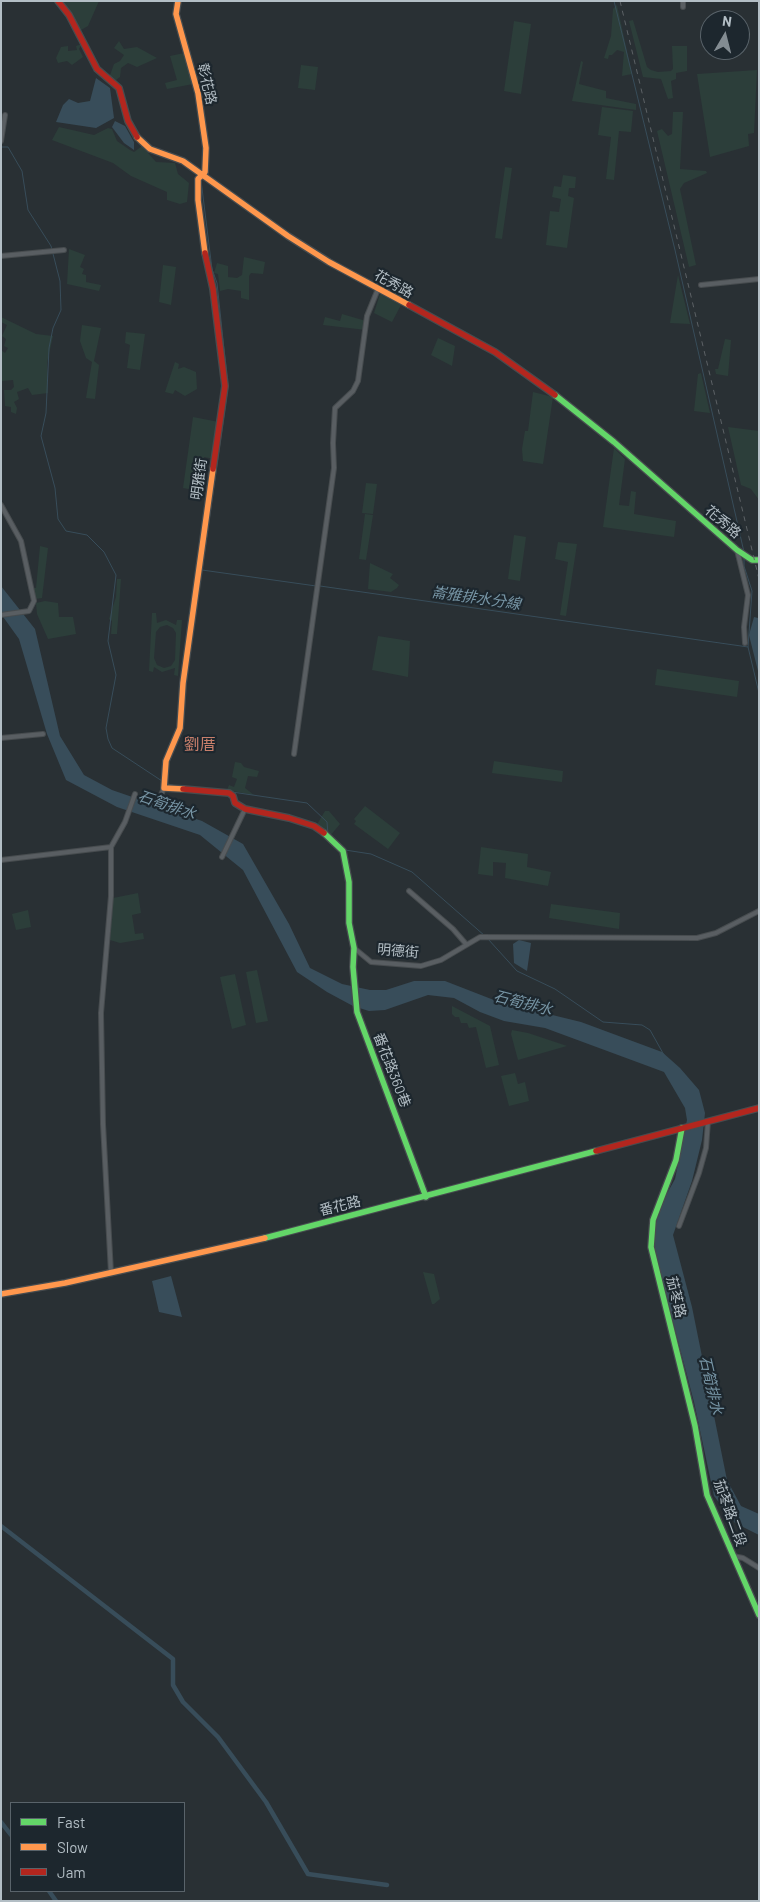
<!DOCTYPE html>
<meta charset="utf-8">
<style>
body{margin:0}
#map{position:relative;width:760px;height:1902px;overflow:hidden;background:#293034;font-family:Barlow,sans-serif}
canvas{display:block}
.frame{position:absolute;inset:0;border:2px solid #b3bec5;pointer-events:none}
.legend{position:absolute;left:10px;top:1802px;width:175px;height:90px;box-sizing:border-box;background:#1d272e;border:1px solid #59636a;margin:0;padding:6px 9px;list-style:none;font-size:15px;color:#b3bec5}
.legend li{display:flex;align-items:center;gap:10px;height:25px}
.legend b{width:25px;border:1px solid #59636a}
.north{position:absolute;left:700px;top:10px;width:50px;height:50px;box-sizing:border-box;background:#1d272e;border:1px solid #59636a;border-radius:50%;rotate:8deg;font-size:14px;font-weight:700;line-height:20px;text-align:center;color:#b3bec5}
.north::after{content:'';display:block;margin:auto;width:18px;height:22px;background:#838c92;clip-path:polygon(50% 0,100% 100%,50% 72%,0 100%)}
</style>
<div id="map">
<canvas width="760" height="1902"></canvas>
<div class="frame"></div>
<ul class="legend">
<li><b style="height:6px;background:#63d668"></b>Fast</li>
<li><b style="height:6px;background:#ff974d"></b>Slow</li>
<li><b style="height:6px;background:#b3261e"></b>Jam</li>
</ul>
<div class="north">N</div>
</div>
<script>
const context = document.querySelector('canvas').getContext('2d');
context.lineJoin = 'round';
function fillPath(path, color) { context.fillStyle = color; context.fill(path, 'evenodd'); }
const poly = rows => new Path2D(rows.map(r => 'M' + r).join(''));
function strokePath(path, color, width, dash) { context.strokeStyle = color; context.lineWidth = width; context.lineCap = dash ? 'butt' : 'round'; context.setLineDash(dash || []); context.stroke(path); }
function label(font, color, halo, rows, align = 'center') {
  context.font = font + ' Barlow,"Noto Sans TC",sans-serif'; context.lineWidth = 4.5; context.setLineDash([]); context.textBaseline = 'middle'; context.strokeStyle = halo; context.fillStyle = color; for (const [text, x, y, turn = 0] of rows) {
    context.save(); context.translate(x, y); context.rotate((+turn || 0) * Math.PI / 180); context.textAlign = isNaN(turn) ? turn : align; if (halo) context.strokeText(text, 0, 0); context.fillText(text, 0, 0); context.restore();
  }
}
fillPath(poly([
 [63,1,99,1,88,26,81,30],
 [617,5,632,74,622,76,624,52,617,50,612,55,609,55,608,59,604,58,611,36,613,9],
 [633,20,647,67,651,70,658,72,671,71,673,69,672,46,687,46,687,71,676,73,676,79,671,81,673,98,668,99,661,79,643,77,629,21],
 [514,21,531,24,521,94,504,91],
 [119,41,124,49,137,47,157,58,137,67,128,63,121,68,120,77,116,80,109,78,114,64,120,61,124,55,114,48],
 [82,44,79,49,83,57,72,65,67,61,58,63,56,58,61,47,68,46,68,51,77,50,76,46],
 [184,53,193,84,167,89,165,83,177,80,170,56],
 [581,61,583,62,579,84,606,91,606,98,636,104,636,110,572,101],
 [301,65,318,67,315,90,298,88],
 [757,70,754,133,748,134,749,146,710,157,697,74],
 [602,107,633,111,631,132,619,131,614,180,606,179,611,137,598,135],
 [673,112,683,112,680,169,706,171,707,173,684,183,680,189,696,265,689,267,657,131,662,129,668,136,672,134],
 [59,127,94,135,108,128,112,129,117,141,130,150,134,152,142,146,156,162,175,163,178,174,189,183,187,202,180,204,167,200,167,192,131,176,113,163,52,140],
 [505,167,512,168,502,239,495,238],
 [563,175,576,177,575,188,569,188,568,196,574,198,567,248,546,245,550,211,559,212,561,199,552,197,554,186,561,187],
 [69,249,85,255,80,267,84,269,82,274,86,275,86,282,101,285,99,291,67,284],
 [244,257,265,262,263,274,251,273,249,276,249,300,241,298,241,291,228,289,220,291,218,274,214,273,217,263,228,266,228,277,237,278,242,275],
 [163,265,176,267,171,305,159,302],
 [678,275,690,324,670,323],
 [380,294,401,305,392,322,374,313],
 [342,314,366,321,366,330,323,325,325,317,340,321],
 [1,317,36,334,53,336,47,363,48,393,32,395,28,388,17,392,19,399,14,402,17,408,16,414,11,412,11,407,5,406,4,390,11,390,14,387,13,380,2,381,1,350,5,353,8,348,4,346,6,339,2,336,7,325,1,322],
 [82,325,101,328,94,361,99,365,95,399,86,398,92,362,86,358,80,341],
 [126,332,145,334,140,370,127,368,130,345,125,343],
 [438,338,455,346,452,366,431,355],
 [725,339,731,340,728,376,716,374,715,369,718,369],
 [175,362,179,364,178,369,184,367,196,372,197,389,185,396,175,390,173,394,165,392],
 [701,373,710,413,694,411,698,374],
 [533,392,553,397,543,464,523,461,522,449,525,431,528,431],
 [193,417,219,422,214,459,204,457,199,491,183,488],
 [728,427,759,431,759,500,751,489,741,485],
 [614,448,625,459,619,505,629,506,631,491,636,492,634,514,676,521,674,537,603,527],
 [366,483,377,484,373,514,362,513],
 [365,514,373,515,366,560,359,559],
 [514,535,526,537,520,581,508,579],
 [558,542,577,544,566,616,560,615,568,562,555,559],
 [40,546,48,548,42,598,35,599,33,588,36,588],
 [370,563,393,574,390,578,399,585,397,588,391,592,368,589],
 [117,579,121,579,117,634,111,634,112,621,109,619,116,597],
 [45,601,58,603,59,617,73,617,76,634,48,639,37,614,36,603],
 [152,613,156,613,157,623,166,620,176,625,177,620,182,620,178,676,174,675,175,668,162,672,154,667,153,672,149,671],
 [167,625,173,628,176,633,175,660,171,666,164,668,157,665,154,658,156,632,160,627],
 [378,636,410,641,408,677,372,670],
 [657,669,739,681,737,697,655,685],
 [494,761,563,771,562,782,492,773],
 [235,762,241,763,244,767,259,771,257,777,248,776,245,788,254,795,227,790,229,785,234,787,237,779,232,777],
 [365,806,400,833,388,849,354,824,356,821,354,819],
 [325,811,329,811,340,824,330,836,316,826],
 [481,847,528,854,527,867,551,872,548,886,505,878,506,863,493,862,493,876,478,874],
 [138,893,141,913,132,915,135,934,143,933,144,939,120,943,110,940,113,898],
 [551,904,620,913,619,929,549,918],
 [28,910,31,927,16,930,12,914],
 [257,970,268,1021,256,1023,246,972],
 [235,974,246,1025,232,1029,220,977],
 [452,1006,490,1026,499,1065,486,1068,476,1027,469,1028,467,1023,461,1023,459,1017,455,1017,452,1014],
 [512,1030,528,1033,567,1046,518,1060,511,1034],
 [515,1073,518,1084,525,1082,529,1101,509,1106,501,1076],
 [423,1272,434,1274,440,1299,434,1304,432,1304]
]), '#2c3e3a');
fillPath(poly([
 [96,78,110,88,114,118,96,128,56,122,63,105,69,99,78,103,90,101],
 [115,121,125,126,134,142,134,150,124,143,112,127],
 [1,586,35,629,60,736,84,775,112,790,202,821,243,844,289,924,310,968,342,984,370,990,386,990,414,981,445,981,499,1002,581,1022,662,1052,680,1068,699,1090,705,1113,702,1140,692,1181,673,1235,692,1307,727,1480,741,1506,759,1514,759,1535,735,1523,714,1496,694,1402,651,1238,664,1199,675,1179,687,1120,685,1108,664,1072,545,1028,504,1021,480,1012,454,998,428,995,385,1010,369,1011,353,1006,327,992,297,972,243,870,200,835,117,807,66,780,47,734,19,639,1,614],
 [754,617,758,618,759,675,749,635],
 [519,940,531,943,527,971,514,963,513,944],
 [171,1276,182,1317,159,1312,152,1281]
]), '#384d5a');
strokePath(poly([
 [614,1,675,250,744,552],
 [1,147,8,147,22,171,28,210,51,246,60,281,61,310,53,328,49,348,46,413,41,436,55,488,58,519,66,531,87,535,104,552,116,575,108,641,116,675,106,728,108,739,112,748,162,781],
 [201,180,212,269,217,283,228,387,202,570,316,586],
 [744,556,744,566,752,591,748,647,759,693],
 [320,586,748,647],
 [168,784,176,786],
 [200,788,220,790],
 [232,792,307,803,327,822,328,834],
 [345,850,371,854,412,872,485,936],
 [488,939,517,971,555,989,603,1022,642,1025,650,1030,664,1055]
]), '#384d5a', 1);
strokePath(poly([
 [1,1526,173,1659,173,1685,183,1702,218,1737,266,1802,308,1874,387,1885],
 [1,1822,11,1835],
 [49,1891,56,1901]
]), '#384d5a', 4.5);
const street = poly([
 [683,7,683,1],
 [1,141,5,115],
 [1,256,64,250],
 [701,285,759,279],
 [1,505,21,541,34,601,29,611,1,615],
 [737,550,748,595,744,627,745,643],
 [1,738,43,734],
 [294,754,334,468,333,443,335,408,353,391,358,381,367,316,378,289],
 [153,801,161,795,164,788],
 [222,857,245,809],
 [1,860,111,847],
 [409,891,453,929,466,944],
 [354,948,371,962,421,966,441,960,480,937,697,938,716,933,759,911],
 [679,1226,699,1173,706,1148,708,1121],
 [111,1273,103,1124,101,1013,111,896,111,847,125,822,135,794],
 [733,1556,743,1558,759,1568]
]);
const fast = poly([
 [555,395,614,442,737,550,752,560,759,560],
 [324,833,343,851,349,882,349,923,354,948,353,967,357,1012,426,1197],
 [682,1128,676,1160,653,1220,651,1247,695,1426,707,1495,759,1615],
 [265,1238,596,1151]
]);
const slow = poly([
 [178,1,176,14,198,93,206,148,205,172,198,179,198,200,205,253],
 [137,137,150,149,183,161,288,236,329,262,409,305],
 [183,789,164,788,166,761,180,728,183,683,213,469],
 [1,1294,65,1283,265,1238]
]);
const jam = poly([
 [58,1,69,15,97,69,119,88,128,121,137,137],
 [205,253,213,289,225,386,213,469],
 [409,305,495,352,555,395],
 [183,789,229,793,233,796,235,803,245,809,289,818,314,826,324,833],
 [596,1151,759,1108]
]);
strokePath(street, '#474c4f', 6);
strokePath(fast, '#474c4f', 8);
strokePath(slow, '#474c4f', 8);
strokePath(jam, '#474c4f', 8);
strokePath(street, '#595e62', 4);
strokePath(fast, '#63d668', 5.5);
strokePath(slow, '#ff974d', 5.5);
strokePath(jam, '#b3261e', 5.5);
strokePath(poly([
 [620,1,759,579]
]), '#5d6266', 1, [5, 5]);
label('14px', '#b3bec5', '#1d272e', [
 ["彰花路",207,84,77],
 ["花秀路",394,284,29],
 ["明雅街",199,479,-82],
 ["花秀路",723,522,40],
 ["明德街",398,951,5],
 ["番花路360巷",392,1070,69],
 ["番花路",340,1206,-14],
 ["茄苳路",676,1297,76],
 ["茄苳路二段",730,1513,70]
]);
label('italic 15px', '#7795a5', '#1d272e', [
 ["崙雅排水分線",476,598,8],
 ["石筍排水",167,805,19],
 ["石筍排水",523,1003,14],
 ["石筍排水",711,1385,77]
]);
label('16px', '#c87f6b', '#1d272e', [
 ["劉厝",200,745]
]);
</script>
